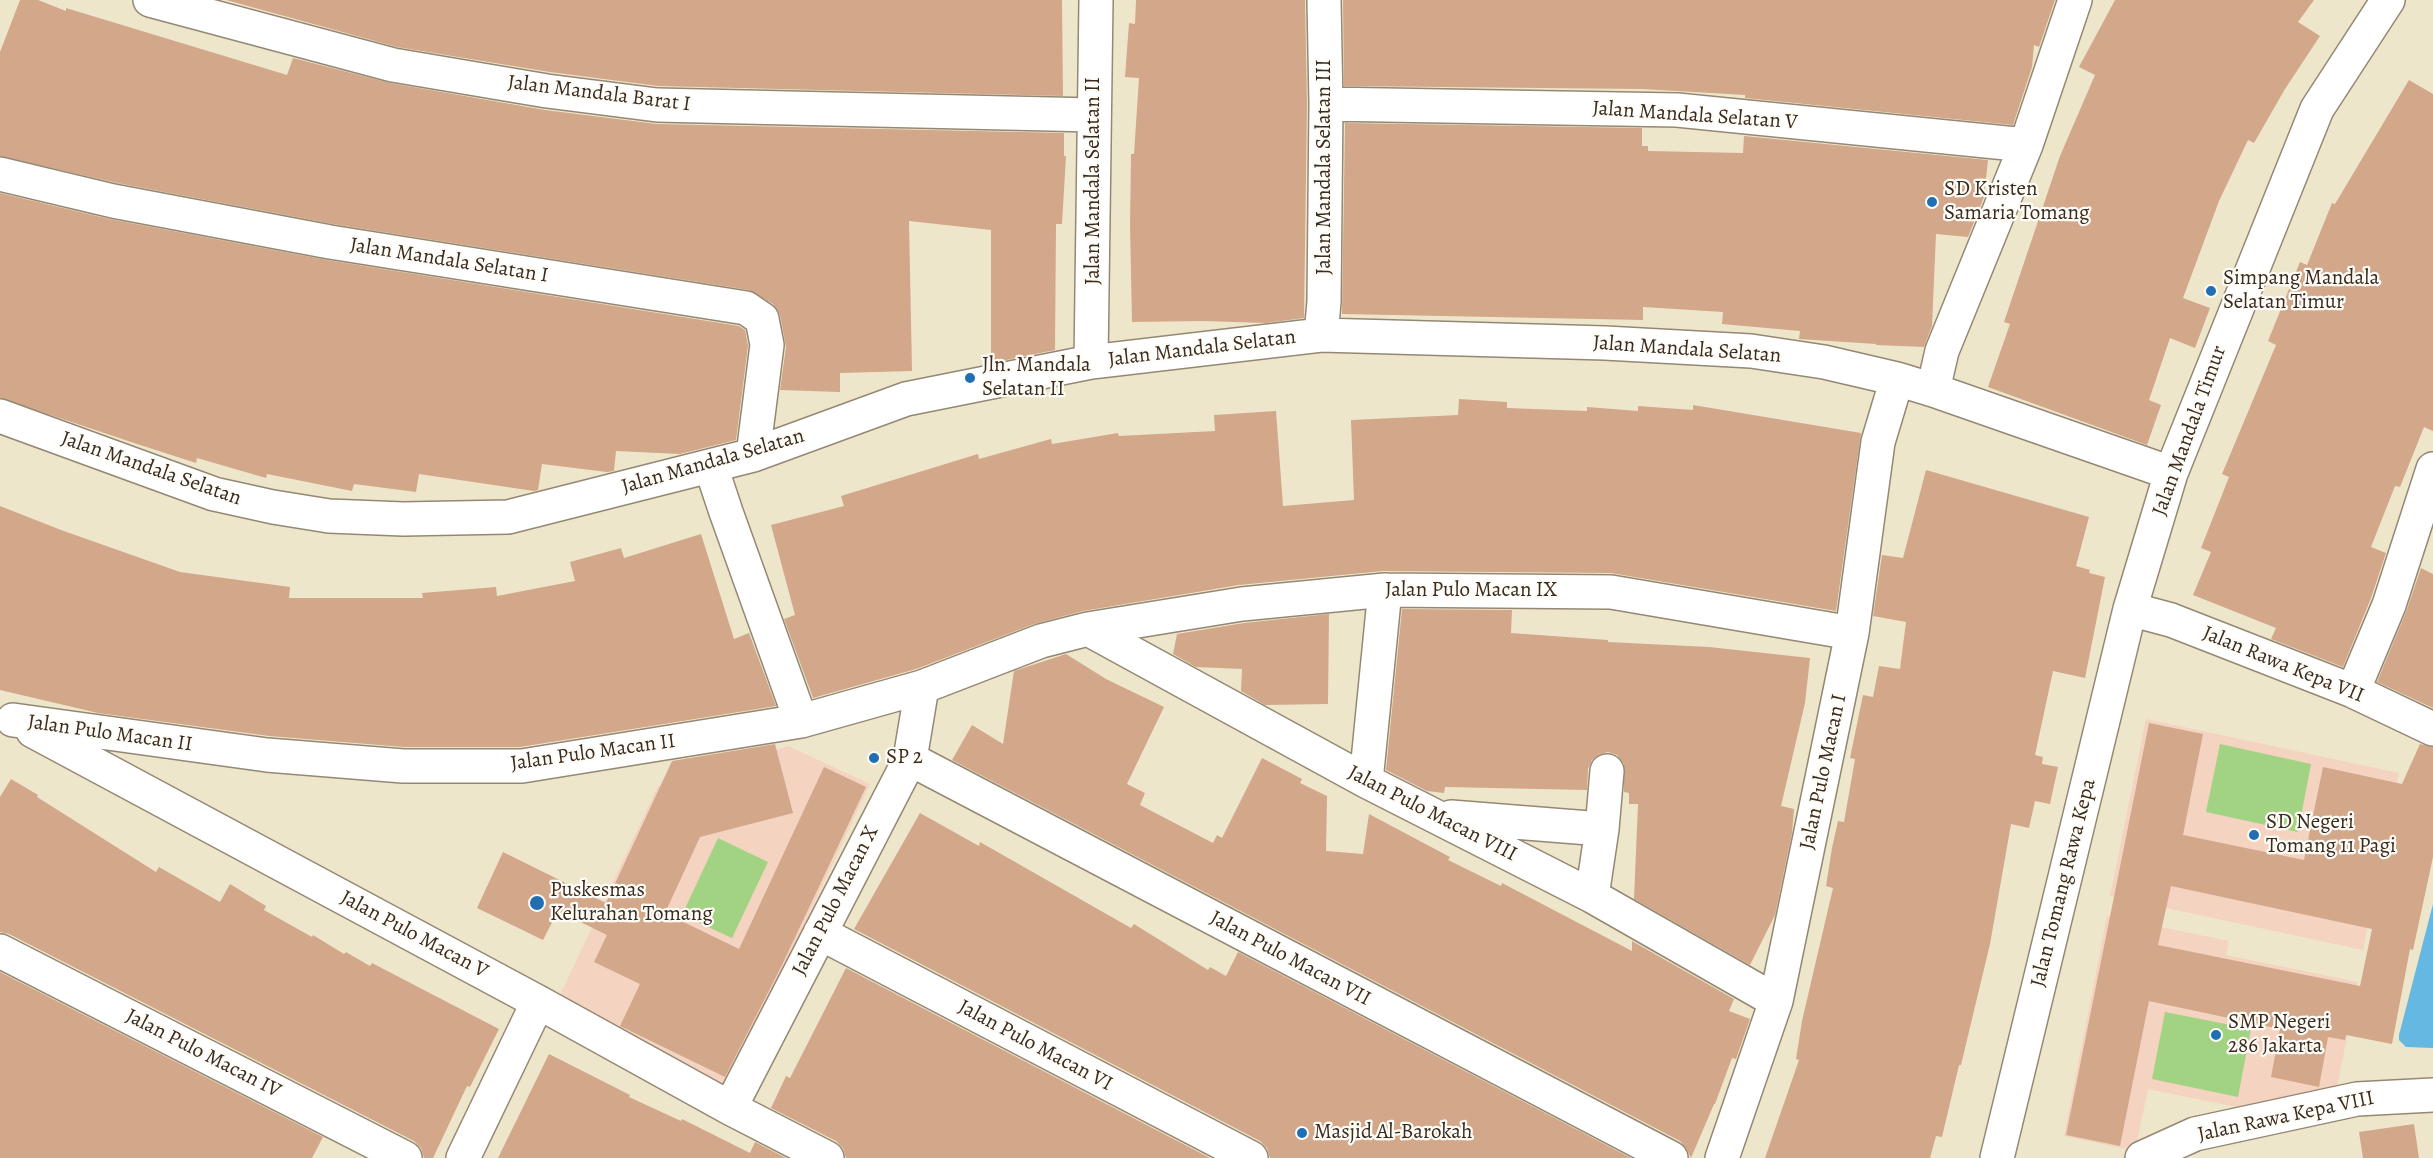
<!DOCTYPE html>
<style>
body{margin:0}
canvas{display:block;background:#eee6ca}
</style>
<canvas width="2433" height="1158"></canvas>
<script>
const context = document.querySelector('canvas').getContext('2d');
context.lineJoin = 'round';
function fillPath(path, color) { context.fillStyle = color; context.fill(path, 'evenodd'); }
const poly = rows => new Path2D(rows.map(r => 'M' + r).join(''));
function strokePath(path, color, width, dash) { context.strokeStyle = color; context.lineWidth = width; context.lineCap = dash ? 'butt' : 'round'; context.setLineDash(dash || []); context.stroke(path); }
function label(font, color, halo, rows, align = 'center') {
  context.font = font + ' Alegreya,serif'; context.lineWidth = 4.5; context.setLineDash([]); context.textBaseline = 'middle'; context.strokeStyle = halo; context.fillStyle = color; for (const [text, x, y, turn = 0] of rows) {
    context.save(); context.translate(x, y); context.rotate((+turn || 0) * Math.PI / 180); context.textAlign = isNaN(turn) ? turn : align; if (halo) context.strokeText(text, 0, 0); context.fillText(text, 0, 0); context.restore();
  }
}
fillPath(poly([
 [2146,719,2399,773,2363,950,2110,896],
 [788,746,870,784,728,1088,555,1006,658,786],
 [2107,916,2229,941,2226,955,2358,982,2335,1097,2241,1108,2148,1089,2135,1151,2064,1136]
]), '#f4d3c0');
fillPath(poly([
 [2220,744,2311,764,2298,832,2206,812],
 [718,838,768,862,732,938,682,915],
 [2165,1012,2251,1029,2238,1097,2152,1079]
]), '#a1d383');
fillPath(poly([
 [2433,904,2433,1048,2406,1047,2399,1040,2399,1035]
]), '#65b8e1');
fillPath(poly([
 [20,0,38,0,66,11,66,8,287,75,293,58,390,83,545,110,657,124,1064,133,1064,156,1066,156,1062,224,1056,224,1055,350,991,363,991,230,909,221,912,371,840,373,840,392,780,390,786,347,780,315,773,304,749,290,333,224,117,183,0,156,0,52],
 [226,0,1062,0,1063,96,658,86,550,72,397,47],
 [1136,0,1305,0,1307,104,1304,318,1266,323,1203,321,1132,322,1130,226,1131,154,1134,154,1139,78,1125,77,1129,23,1135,24],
 [1343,0,2055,0,2039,47,2034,45,2032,67,2013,125,1745,98,1745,95,1642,89,1344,86],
 [2115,0,2314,0,2298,22,2320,36,2285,89,2254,143,2248,140,2219,201,2183,298,2210,308,2195,348,2170,338,2149,400,2161,405,2147,445,1988,387,2010,324,2004,322,2060,156,2095,75,2079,67],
 [2409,80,2433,94,2433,431,2424,427,2400,487,2395,486,2371,547,2386,553,2371,598,2343,667,2271,639,2276,628,2193,595,2211,552,2201,548,2229,477,2222,474,2276,345,2268,341,2300,262,2307,265,2332,203,2335,204],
 [1345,123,1642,128,1642,146,1648,146,1648,151,1743,153,1744,136,1988,160,1984,197,1968,237,1936,234,1932,326,1924,347,1876,345,1876,344,1799,339,1800,331,1722,324,1723,312,1643,307,1643,320,1342,314],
 [0,193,109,219,327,260,739,326,745,330,748,346,736,440,680,454,616,451,614,471,607,472,542,464,538,490,534,491,419,474,416,492,354,484,352,491,267,474,266,478,197,458,196,463,134,443,0,398],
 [1459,399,1507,402,1507,408,1587,411,1587,407,1638,411,1638,406,1693,410,1693,405,1861,433,1836,611,1611,573,1383,571,1239,585,1083,611,1034,624,916,669,813,698,784,619,795,615,771,525,844,506,841,496,978,454,979,459,1051,439,1052,444,1118,433,1119,436,1215,431,1214,415,1276,411,1283,506,1354,500,1351,420,1458,415],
 [1926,470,2089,517,2076,566,2090,570,2089,573,2105,577,2085,678,2053,671,2035,755,2043,757,2042,764,2058,767,2050,804,2035,801,2029,828,2011,824,1990,944,1961,1065,1959,1065,1942,1137,1936,1136,1930,1158,1765,1158,1799,1060,1796,1059,1802,1021,1833,888,1826,886,1832,848,1838,821,1844,822,1855,759,1850,758,1863,695,1873,697,1879,666,1900,669,1906,622,1873,616,1882,555,1903,558],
 [0,506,61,530,180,572,290,587,289,598,423,598,422,593,496,587,497,596,575,581,570,562,621,548,624,558,701,534,734,639,749,633,776,706,520,747,404,747,269,736,98,713,0,690],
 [2421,568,2433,574,2433,708,2377,682,2406,612],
 [1402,609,1512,610,1511,633,1608,640,1608,642,1709,647,1810,658,1805,703,1781,806,1794,809,1792,833,1775,915,1750,965,1634,899,1638,804,1629,804,1629,793,1624,792,1624,764,1617,755,1608,752,1600,754,1592,760,1588,769,1587,790,1445,787,1444,793,1427,791,1386,770],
 [1329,614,1328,704,1265,705,1241,691,1242,669,1196,667,1173,654,1177,634,1244,623],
 [1066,654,1106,679,1164,707,1127,784,1145,793,1140,805,1213,843,1217,835,1222,838,1262,758,1302,779,1300,783,1327,796,1326,851,1363,854,1369,814,1450,857,1448,860,1501,886,1502,883,1632,951,1632,941,1734,999,1729,1011,1750,1019,1736,1059,1732,1058,1715,1104,1714,1104,1691,1158,1686,1148,1680,1141,952,760,972,725,1003,744,1014,671],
 [2149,723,2203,734,2183,835,2304,860,2323,767,2402,784,2420,744,2433,747,2433,857,2413,950,2410,949,2392,1044,2346,1035,2345,1040,2328,1037,2319,1087,2271,1077,2280,1029,2149,1001,2120,1146,2066,1135],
 [2171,886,2372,929,2360,986,2158,945],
 [775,744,793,813,700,837,665,913,739,949,824,767,866,787,781,967,725,1077,620,1026,640,984,594,962,607,935,558,911,543,940,477,908,503,852,606,903,672,761],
 [11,779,38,795,37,797,156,872,159,867,220,902,230,884,266,906,264,910,312,937,313,935,344,954,346,952,370,966,372,963,499,1029,470,1087,467,1086,433,1158,424,1158,421,1148,414,1141,9,934,0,932,0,797],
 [920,813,979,846,980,842,1131,928,1134,924,1208,970,1210,967,1226,976,1238,952,1631,1158,1270,1158,1267,1148,1260,1141,854,929],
 [846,968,1210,1158,846,1158,843,1148,836,1141,771,1108,786,1076,790,1078],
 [0,972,323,1137,312,1158,0,1158],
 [549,1054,630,1095,629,1097,681,1121,682,1119,750,1153,755,1142,786,1158,498,1158],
 [2414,1124,2419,1158,2363,1158,2359,1132]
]), '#d3a78a');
const minor = poly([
 [150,0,393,65,547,91,657,105,1094,115],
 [1326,104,1677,110,2026,145],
 [0,174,113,201,330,242,746,308,762,319,767,345,753,455],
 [1321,335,1324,302,1326,104,1324,0],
 [1091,362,1096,0],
 [1933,390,1942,351,2026,145,2075,0],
 [0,416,214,494,273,507,329,516,403,519,508,517,753,455,906,399,1091,362,1321,335,1605,343,1751,351,1824,362,1897,379,1933,390,2171,473],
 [711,467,726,512,801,721],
 [2130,609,2171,620,2353,691,2433,729],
 [1088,629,1366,781,1592,896,1776,1001],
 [2353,691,2389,605,2433,469],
 [13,720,267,755,403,766,522,766,801,721,922,687,1041,641,1088,629,1242,604,1385,590,1611,592,1852,633],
 [33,731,538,1002,730,1108,827,1158],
 [910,759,1671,1158],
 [1366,781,1385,590],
 [1451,817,1602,829],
 [1592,896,1602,829,1607,771],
 [820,933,1251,1158],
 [0,951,405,1158],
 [730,1108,910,759,922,687],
 [463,1158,538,1002],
 [1722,1158,1776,1001,1852,633,1878,442,1897,379],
 [1997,1158,2130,609,2171,473,2317,109,2388,0],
 [2142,1158,2195,1134,2357,1099,2433,1095]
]);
strokePath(minor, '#948874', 36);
strokePath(minor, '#fff', 33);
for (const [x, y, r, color] of [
 [1932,202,6,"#1f6fb2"],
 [2211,291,6,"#1f6fb2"],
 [970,378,6,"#1f6fb2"],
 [874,758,6,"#1f6fb2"],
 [2254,835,6,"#1f6fb2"],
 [537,903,8,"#1f6fb2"],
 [2216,1035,6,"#1f6fb2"],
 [1302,1133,6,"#1f6fb2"]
]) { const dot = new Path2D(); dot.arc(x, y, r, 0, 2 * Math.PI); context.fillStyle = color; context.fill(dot); strokePath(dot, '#fdfcf7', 2); }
label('21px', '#3b2a1e', '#fdfcf7', [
 ["Jalan Mandala Barat I",599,94,7],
 ["Jalan Mandala Selatan V",1695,116,4],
 ["Jalan Mandala Selatan III",1325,167,-90],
 ["Jalan Mandala Selatan II",1094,181,-90],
 ["Jalan Mandala Selatan I",449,261,9],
 ["Jalan Mandala Selatan",1202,349,-7],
 ["Jalan Mandala Selatan",1687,350,4],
 ["Jalan Mandala Timur",2190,431,-70],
 ["Jalan Mandala Selatan",713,462,-16],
 ["Jalan Mandala Selatan",151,469,19],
 ["Jalan Pulo Macan IX",1471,591],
 ["Jalan Rawa Kepa VII",2283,665,22],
 ["Jalan Pulo Macan II",110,734,8],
 ["Jalan Pulo Macan II",593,753,-8],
 ["Jalan Pulo Macan I",1824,772,-78],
 ["Jalan Pulo Macan VIII",1432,814,27],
 ["Jalan Tomang Rawa Kepa",2064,883,-76],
 ["Jalan Pulo Macan X",836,901,-63],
 ["Jalan Pulo Macan V",414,935,28],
 ["Jalan Pulo Macan VII",1290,959,28],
 ["Jalan Pulo Macan VI",1035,1046,28],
 ["Jalan Pulo Macan IV",203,1054,27],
 ["Jalan Rawa Kepa VIII",2286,1117,-12]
]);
label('21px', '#3b2a1e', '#fdfcf7', [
 ["SD Kristen",1944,190],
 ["Samaria Tomang",1944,214],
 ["Simpang Mandala",2223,279],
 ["Selatan Timur",2223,303],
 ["Jln. Mandala",982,366],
 ["Selatan II",982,390],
 ["SP 2",886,758],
 ["SD Negeri",2266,823],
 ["Tomang 11 Pagi",2266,847],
 ["Puskesmas",550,891],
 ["Kelurahan Tomang",550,915],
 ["SMP Negeri",2228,1023],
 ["286 Jakarta",2228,1047],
 ["Masjid Al-Barokah",1314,1133]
], 'left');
</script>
